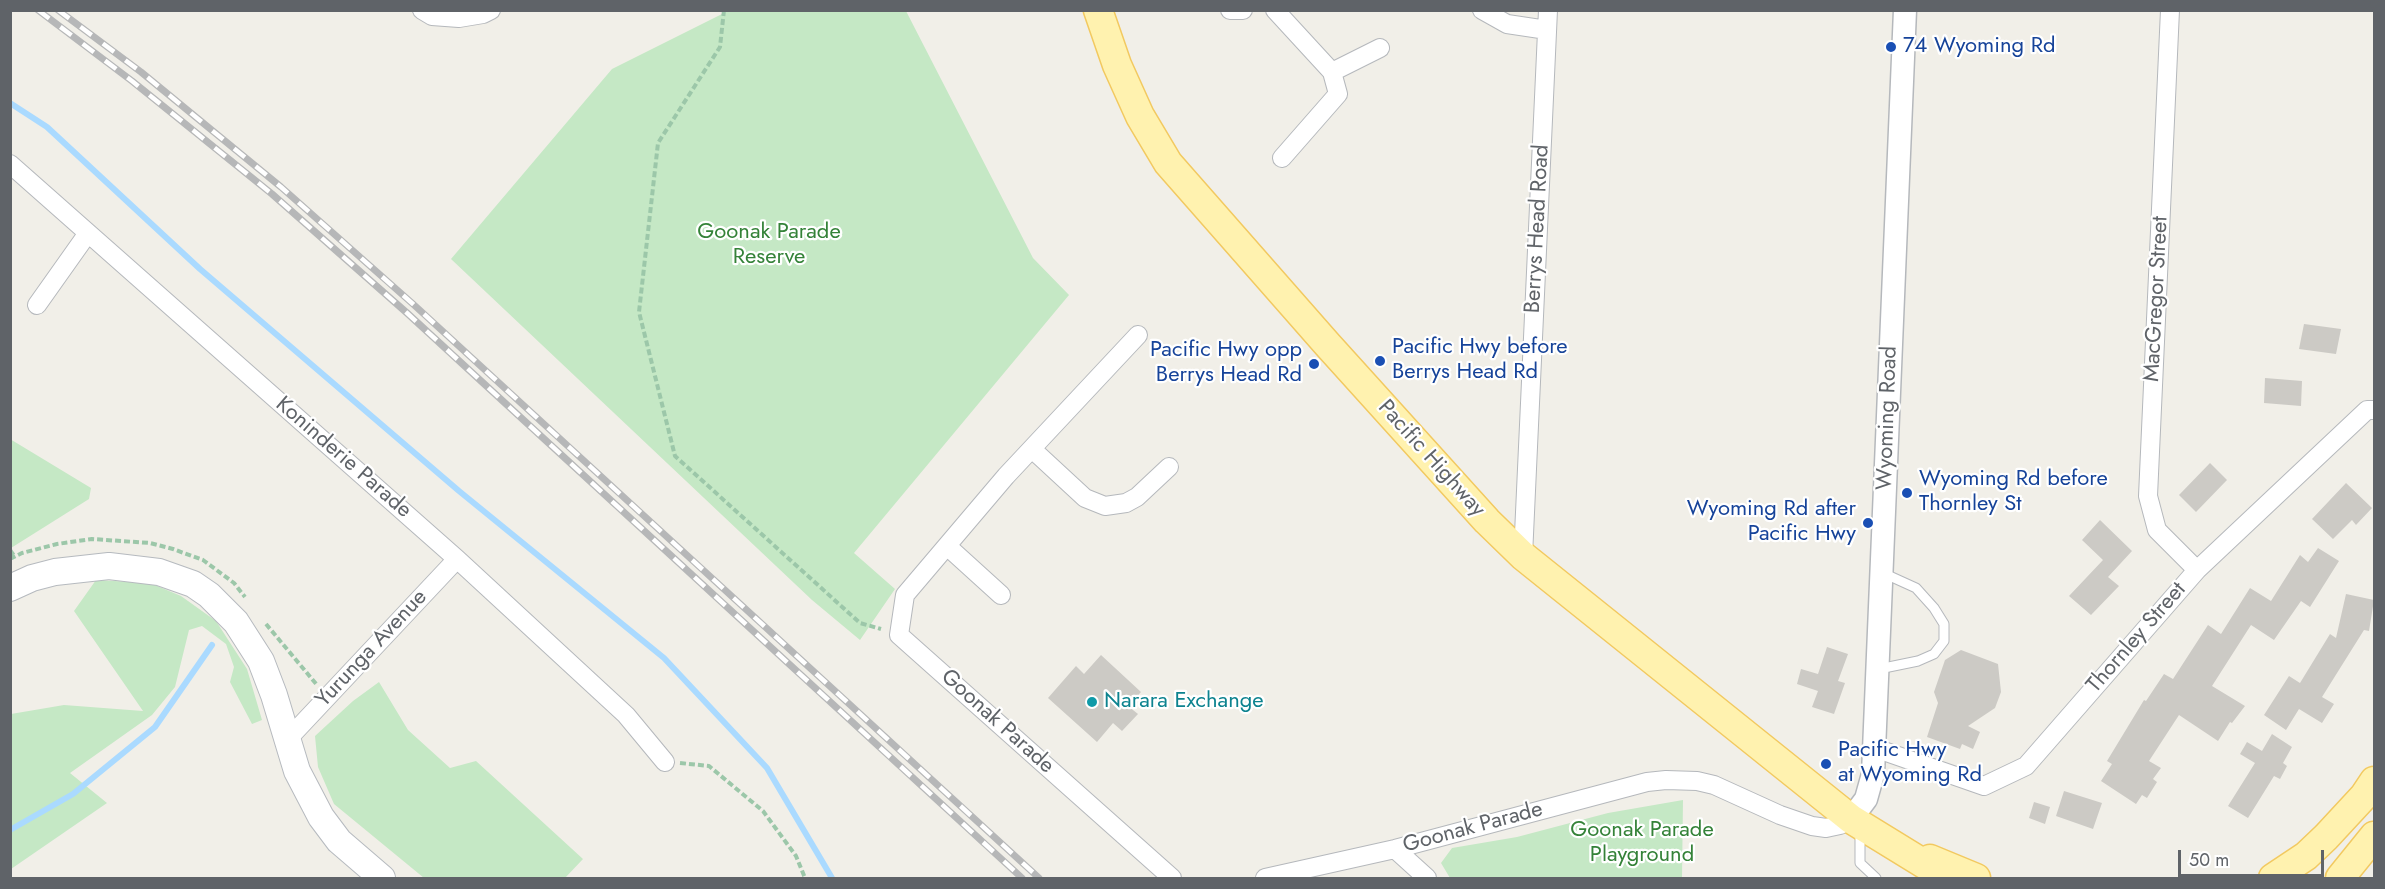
<!DOCTYPE html>
<style>
body{margin:0}
#map{position:relative;width:2385px;height:889px;overflow:hidden;background:#f1efe8;font-family:Jost,sans-serif}
canvas{display:block}
.frame{position:absolute;inset:0;border:12px solid #5f6368;pointer-events:none}
.scale{position:absolute;left:2178px;top:850px;width:146px;height:27px;box-sizing:border-box;border:3px solid #5f6368;border-top:0;padding-left:8px;font-size:18px;line-height:21px;white-space:nowrap;color:#5f6368;-webkit-text-stroke:4px #fff;paint-order:stroke}
</style>
<div id="map">
<canvas width="2385" height="889"></canvas>
<div class="frame"></div>
<div class="scale">50 m</div>
</div>
<script>
const context = document.querySelector('canvas').getContext('2d');
context.lineJoin = 'round';
function fillPath(path, color) { context.fillStyle = color; context.fill(path, 'evenodd'); }
const poly = rows => new Path2D(rows.map(r => 'M' + r).join(''));
function strokePath(path, color, width, dash) { context.strokeStyle = color; context.lineWidth = width; context.lineCap = dash ? 'butt' : 'round'; context.setLineDash(dash || []); context.stroke(path); }
function label(font, color, halo, rows, align = 'center') {
  context.font = font + ' Jost,sans-serif'; context.lineWidth = 4.5; context.setLineDash([]); context.textBaseline = 'middle'; context.strokeStyle = halo; context.fillStyle = color; for (const [text, x, y, turn = 0] of rows) {
    context.save(); context.translate(x, y); context.rotate((+turn || 0) * Math.PI / 180); context.textAlign = isNaN(turn) ? turn : align; if (halo) context.strokeText(text, 0, 0); context.fillText(text, 0, 0); context.restore();
  }
}
fillPath(poly([
 [730,10,906,11,1033,258,1069,295,854,553,895,589,860,640,812,600,451,259,612,69],
 [10,439,91,488,89,499,11,548],
 [96,580,150,583,181,596,216,621,247,669,262,720,252,724,230,682,234,667,226,644,202,626,189,630,175,687,152,715,70,773,107,803,11,869,11,714,64,705,143,711,74,611],
 [379,682,408,730,450,768,476,761,583,859,565,878,424,878,334,804,318,767,315,736,353,701],
 [1683,800,1682,878,1450,878,1441,863,1452,848,1517,837,1608,813]
]), '#c5e8c5');
strokePath(poly([
 [10,103,47,127,200,269,459,491,664,658,767,768,832,878],
 [10,830,73,794,155,727,212,645]
]), '#aadaff', 6);
fillPath(poly([
 [2304,324,2341,329,2336,354,2299,349],
 [2265,378,2302,381,2301,406,2264,403],
 [2210,463,2227,480,2196,512,2179,495],
 [2346,483,2372,508,2356,525,2352,520,2333,539,2312,519],
 [2100,520,2132,551,2108,577,2119,586,2091,615,2069,596,2103,560,2082,540],
 [2318,548,2339,561,2310,607,2301,601,2274,640,2251,625,2212,686,2245,706,2232,723,2230,722,2218,741,2179,715,2149,761,2161,768,2153,779,2157,782,2147,798,2142,795,2136,804,2101,781,2112,764,2107,761,2144,700,2146,701,2164,674,2173,679,2208,625,2221,634,2250,588,2271,601,2300,555,2308,562],
 [2346,594,2374,600,2369,631,2364,630,2322,697,2334,704,2322,723,2299,709,2286,730,2264,715,2289,676,2300,683,2330,634,2336,638],
 [1827,647,1848,654,1838,681,1845,683,1834,714,1812,707,1818,691,1797,684,1801,669,1818,674],
 [1961,650,1998,664,2001,692,1995,708,1968,726,1980,732,1973,749,1962,744,1960,749,1927,737,1938,703,1934,692,1945,660],
 [1101,655,1141,692,1128,706,1138,714,1122,731,1113,723,1097,742,1048,698,1076,666,1084,674],
 [2272,734,2292,747,2283,763,2287,766,2280,779,2274,776,2248,818,2228,806,2255,763,2240,754,2247,742,2262,751],
 [2064,791,2102,803,2093,829,2056,816],
 [2034,802,2050,807,2045,824,2029,818]
]), '#cccac5');
const service = poly([
 [1879,669,1918,661,1934,654,1944,641,1944,624,1934,608,1916,588,1883,573],
 [1860,830,1860,863,1876,878]
]);
const minor = poly([
 [422,10,432,16,459,18,483,14,491,10],
 [1230,10,1243,10],
 [1275,10,1332,72],
 [1482,10,1507,24,1547,30],
 [2170,10,2148,496,2157,530,2197,570],
 [1282,158,1338,94,1332,72,1380,48],
 [10,164,457,559,626,715,665,762],
 [37,305,88,233],
 [1138,335,1006,476,905,595,899,635,1172,878],
 [1032,449,1085,498,1105,506,1126,503,1137,497,1169,467],
 [947,546,1001,595],
 [1523,556,1548,10],
 [287,740,457,559],
 [1875,748,1984,786,2026,766,2197,570,2367,410,2374,410],
 [1395,849,1427,878],
 [1265,878,1395,849,1647,782,1666,780,1697,781,1714,785,1780,815,1812,826,1826,828,1840,825,1851,819]
]);
const tertiary = poly([
 [1851,819,1866,799,1873,774,1905,10]
]);
const secondary = poly([
 [10,588,32,578,55,572,109,566,159,572,193,584,209,595,236,622,261,661,274,695,297,771,321,817,339,841,382,878]
]);
const primary = poly([
 [1098,10,1117,65,1140,116,1168,163,1327,344,1487,521,1523,556,1851,819,1947,878],
 [1930,859,1976,878],
 [2273,878,2306,856,2326,837,2364,796,2374,781],
 [2340,878,2374,836]
]);
strokePath(service, '#b5b8bc', 11);
strokePath(minor, '#b5b8bc', 20);
strokePath(tertiary, '#b5b8bc', 25);
strokePath(secondary, '#b6babf', 28);
strokePath(primary, '#f2c960', 31);
strokePath(poly([
 [724,10,720,47,658,143,639,312,675,456,860,623,881,629],
 [10,550,15,557],
 [10,559,22,553,57,544,92,539,150,543,173,549,203,560,234,583,245,597],
 [266,624,317,685],
 [680,763,709,766,763,811,796,856,805,878]
]), '#9cc7a9', 4, [6, 3]);
strokePath(service, '#fff', 9);
strokePath(minor, '#fff', 18);
strokePath(tertiary, '#fff', 22);
strokePath(secondary, '#fff', 26);
strokePath(primary, '#fff2af', 28);
const rail = poly([
 [38,10,132,81,272,194,407,313,1022,878],
 [58,10,141,72,281,187,413,304,1039,878]
]);
strokePath(rail, '#b6b7b8', 7);
strokePath(rail, '#fff', 4.5, [14]);
for (const [x, y, r, color] of [
 [1891,47,6,"#1a4fb4"],
 [1380,361,6,"#1a4fb4"],
 [1314,364,6,"#1a4fb4"],
 [1907,493,6,"#1a4fb4"],
 [1868,523,6,"#1a4fb4"],
 [1092,702,6,"#0f9aa8"],
 [1826,764,6,"#1a4fb4"]
]) { const dot = new Path2D(); dot.arc(x, y, r, 0, 2 * Math.PI); context.fillStyle = color; context.fill(dot); strokePath(dot, '#fff', 2); }
label('22px', '#164399', '#fff', [
 ["74 Wyoming Rd",1903,47],
 ["Pacific Hwy before",1392,348],
 ["Berrys Head Rd",1392,373],
 ["Pacific Hwy opp",1302,351,"right"],
 ["Berrys Head Rd",1302,376,"right"],
 ["Wyoming Rd before",1919,480],
 ["Thornley St",1919,505],
 ["Wyoming Rd after",1856,510,"right"],
 ["Pacific Hwy",1856,535,"right"],
 ["Pacific Hwy",1838,751],
 ["at Wyoming Rd",1838,776]
], 'left');
label('22px', '#5f6368', '#fff', [
 ["Berrys Head Road",1538,229,-87],
 ["MacGregor Street",2157,299,-87],
 ["Wyoming Road",1888,418,-88],
 ["Koninderie Parade",343,458,41],
 ["Pacific Highway",1431,459,48],
 ["Thornley Street",2137,638,-49],
 ["Yurunga Avenue",372,649,-47],
 ["Goonak Parade",997,722,42],
 ["Goonak Parade",1473,828,-15]
]);
label('22px', '#348238', '#fff', [
 ["Goonak Parade",769,233],
 ["Reserve",769,258],
 ["Goonak Parade",1642,831],
 ["Playground",1642,856]
]);
label('22px', '#0d838f', '#fff', [
 ["Narara Exchange",1104,702]
], 'left');
</script>
